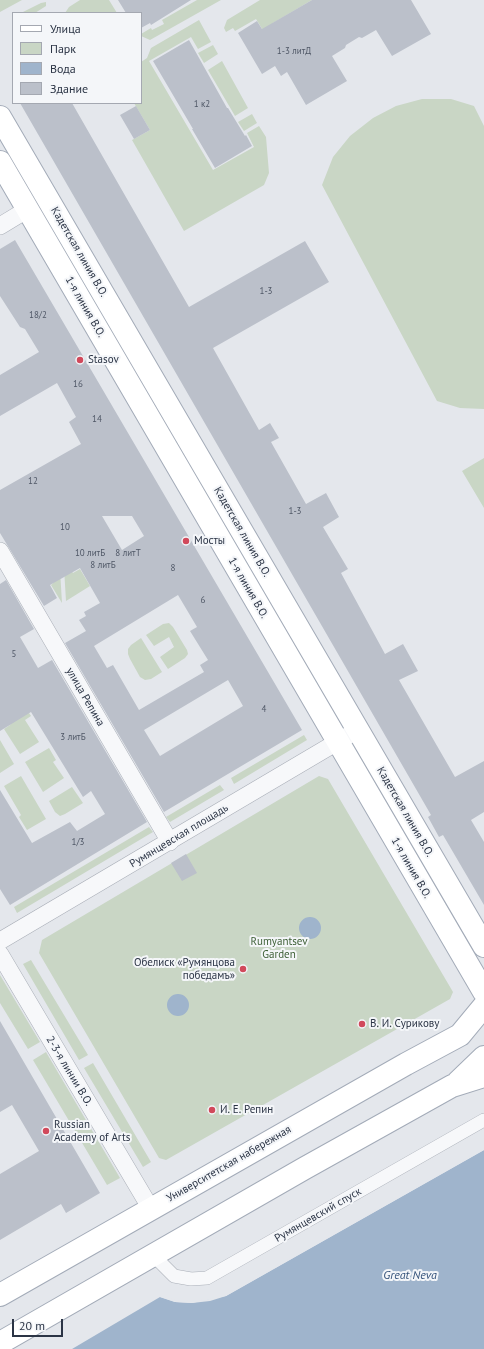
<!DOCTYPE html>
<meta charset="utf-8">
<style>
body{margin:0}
#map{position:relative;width:484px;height:1349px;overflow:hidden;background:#e4e7ec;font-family:"PT Sans",sans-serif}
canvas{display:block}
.legend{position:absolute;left:12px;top:12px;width:130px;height:92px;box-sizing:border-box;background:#f4f6f9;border:1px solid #a4a8b1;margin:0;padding:5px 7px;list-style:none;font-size:12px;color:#2b3445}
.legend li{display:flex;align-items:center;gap:8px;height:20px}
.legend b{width:20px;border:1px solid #a4a8b1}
.scale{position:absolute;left:12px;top:1319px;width:51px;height:18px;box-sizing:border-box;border:2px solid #2b3445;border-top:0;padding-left:5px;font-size:12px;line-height:14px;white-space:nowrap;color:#2b3445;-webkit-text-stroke:3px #f4f6f9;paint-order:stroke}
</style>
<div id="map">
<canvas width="484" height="1349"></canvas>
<ul class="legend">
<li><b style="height:5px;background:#fff"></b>Улица</li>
<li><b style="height:11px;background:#c9d6c5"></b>Парк</li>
<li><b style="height:11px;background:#9fb4cc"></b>Вода</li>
<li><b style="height:11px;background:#bbc0ca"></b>Здание</li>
</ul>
<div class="scale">20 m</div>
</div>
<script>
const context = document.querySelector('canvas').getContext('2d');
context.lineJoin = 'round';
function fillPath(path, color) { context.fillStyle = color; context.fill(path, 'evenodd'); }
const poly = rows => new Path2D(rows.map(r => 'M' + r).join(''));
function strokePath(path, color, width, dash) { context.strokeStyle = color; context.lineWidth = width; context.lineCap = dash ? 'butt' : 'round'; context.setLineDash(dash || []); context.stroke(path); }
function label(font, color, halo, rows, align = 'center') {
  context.font = font + ' "PT Sans",sans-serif'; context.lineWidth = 4; context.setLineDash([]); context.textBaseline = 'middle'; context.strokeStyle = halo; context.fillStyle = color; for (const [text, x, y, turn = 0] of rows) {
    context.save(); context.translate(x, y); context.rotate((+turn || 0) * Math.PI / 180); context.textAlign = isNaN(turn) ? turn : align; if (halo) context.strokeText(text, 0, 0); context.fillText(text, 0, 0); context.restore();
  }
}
fillPath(poly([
 [0,0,22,0,0,12],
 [80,0,109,0,117,13,65,13,69,7],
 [197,0,221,0,150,40,141,36,141,34,151,28,152,30,164,24,162,20],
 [260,0,312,0,273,23,272,25,264,32,256,19,235,31,233,28,226,32,224,28,227,20],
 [46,2,46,6,35,13,21,13,41,3],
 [199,20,211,42,198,49,191,37,149,61,213,170,254,147,247,133,259,126,266,137,269,173,264,185,184,231,132,140,150,130,134,103,141,103,141,62,147,58,151,48],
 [213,45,218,54,204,63,198,53],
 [222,61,248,108,235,116,208,70],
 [422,99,451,99,474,106,484,126,484,409,460,408,437,401,322,185,333,157,350,136,373,118,396,106],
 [252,114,257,123,244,131,238,122],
 [484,458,484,508,462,471],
 [68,565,73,573,80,569,90,586,66,601,64,568],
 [60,570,62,603,51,585,54,582],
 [169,623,173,627,187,650,188,654,185,658,168,669,160,657,174,647,169,637,154,646,146,635,163,624],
 [141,638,162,672,151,679,145,680,140,677,130,659,128,654,128,649,131,645],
 [22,702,31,716,25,720,39,742,20,754,4,729,10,725],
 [304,735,307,740,234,784,231,778],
 [0,740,14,764,0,773],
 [49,748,56,760,53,762,64,778,43,792,25,762],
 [21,776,46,819,27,830,19,817,21,815,4,786],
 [319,776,328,779,453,992,450,999,166,1160,159,1158,39,953,42,940],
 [220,785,224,790,170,822,166,817],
 [72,787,83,803,65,814,60,816,55,812,49,801],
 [149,827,153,832,17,913,14,907],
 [31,960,88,1055,79,1060,23,964],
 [0,975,40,1042,28,1049,0,1003],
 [46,1052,120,1178,107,1185,33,1060],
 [93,1063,151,1162,143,1167,84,1068]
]), '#c9d6c5');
fillPath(poly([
 '299 928a11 11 0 1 1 22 0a11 11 0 1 1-22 0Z',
 '167 1005a11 11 0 1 1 22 0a11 11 0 1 1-22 0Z',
 [484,1150,484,1349,72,1349,160,1297,175,1302,192,1303,226,1296]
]), '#9fb4cc');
fillPath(poly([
 [484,1148,484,1150,226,1296,210,1301,192,1303,175,1302,160,1297,161,1296,176,1300,192,1301,209,1299,226,1294]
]), '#e4e7ec');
fillPath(poly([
 [118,0,191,0,151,25,150,23,141,28,141,13,126,13],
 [312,0,411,0,431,34,392,56,376,30,362,38,359,37,346,45,345,48,332,56,347,81,306,105,287,72,281,76,275,66,262,74,238,33,257,21,262,29],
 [189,40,227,108,228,108,245,136,246,135,252,146,215,168,192,129,193,129,153,61],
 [20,103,72,103,189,307,305,241,329,282,213,348,259,430,270,423,279,438,271,442,306,504,326,493,339,517,323,527,348,569,341,573,385,654,403,644,418,671,399,680,455,777,484,761,484,812,471,820,484,842,484,905,443,835,439,837,428,817,431,815],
 [136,106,150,130,134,139,120,115],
 [15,240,302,730,164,812,65,643,86,631,79,620,86,616,84,612,100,603,80,568,50,585,57,598,44,606,0,533,0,490,81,444,69,422,76,417,57,383,0,416,0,375,39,352,25,329,20,327,0,296,0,249],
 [102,516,132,516,144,536,122,550],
 [178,595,197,627,190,631,208,660,200,665,204,672,139,710,113,665,107,668,94,646],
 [228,680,243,706,160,756,144,730],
 [6,580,34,629,20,637,38,668,52,660,147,822,10,905,0,889,0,790,32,843,70,822,77,831,105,814,91,791,83,797,31,712,0,731,0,584],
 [186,854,197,873,182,881,171,863],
 [0,1021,100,1193,66,1213,61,1204,0,1240,0,1174,39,1151,12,1105,0,1112]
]), '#bbc0ca');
const pedestrian = poly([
 [153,1255,174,1276,191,1279,207,1278,484,1120]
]);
const minor = poly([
 [0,226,28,209],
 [0,551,170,842],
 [0,941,349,735],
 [0,954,151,1209]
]);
const primary = poly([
 [0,117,484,946],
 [0,162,484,992],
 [458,1082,484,1057],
 [0,1295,406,1064,460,1035,484,1006],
 [0,1343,305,1168,452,1086,484,1076]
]);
strokePath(pedestrian, '#a9aeb7', 14);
strokePath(minor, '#a9aeb7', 18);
strokePath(primary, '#a3abb8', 24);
strokePath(pedestrian, '#f7f8fa', 13);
strokePath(minor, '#f7f8fa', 17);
strokePath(primary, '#fff', 22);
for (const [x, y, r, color] of [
 [80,360,4,"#d1495b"],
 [186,541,4,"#d1495b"],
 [243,969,4,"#d1495b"],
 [362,1024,4,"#d1495b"],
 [212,1110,4,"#d1495b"],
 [46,1131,4,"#d1495b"]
]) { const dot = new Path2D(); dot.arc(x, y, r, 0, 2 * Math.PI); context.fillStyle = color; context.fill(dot); strokePath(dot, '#f4f6f9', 1.5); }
label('9px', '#4f5766', null, [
 ["1-3 литД",294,51],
 ["1 к2",202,104],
 ["1-3",266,291],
 ["18/2",38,315],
 ["16",78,384],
 ["14",97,419],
 ["12",33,481],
 ["1-3",295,511],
 ["10",65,527],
 ["10 литБ",90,553],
 ["8 литТ",128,553],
 ["8 литБ",103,565],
 ["8",173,568],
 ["6",203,600],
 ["5",14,654],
 ["4",264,709],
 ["3 литБ",73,737],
 ["1/3",78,842]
]);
label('11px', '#2b3445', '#f4f6f9', [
 ["Кадетская линия В.О.",79,252,60],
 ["1-я линия В.О.",85,307,60],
 ["Кадетская линия В.О.",242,532,60],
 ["1-я линия В.О.",248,588,60],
 ["улица Репина",85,697,60],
 ["Кадетская линия В.О.",405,812,60],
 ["Румянцевская площадь",179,836,-31],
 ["1-я линия В.О.",411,868,60],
 ["2-3-я линии В.О.",69,1071,59],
 ["Университетская набережная",229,1164,-30],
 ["Румянцевский спуск",318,1215,-30]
]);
label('11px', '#2b3445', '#f4f6f9', [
 ["Stasov",88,360],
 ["Мосты",194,541],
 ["Обелиск «Румянцова",235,963,"right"],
 ["победамъ»",235,976,"right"],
 ["В. И. Сурикову",370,1024],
 ["И. Е. Репин",220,1110],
 ["Russian",54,1125],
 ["Academy of Arts",54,1138]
], 'left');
label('11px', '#3f6138', '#f4f6f9', [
 ["Rumyantsev",279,942],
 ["Garden",279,955]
]);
label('italic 12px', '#34527a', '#f4f6f9', [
 ["Great Neva",410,1276]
]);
</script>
